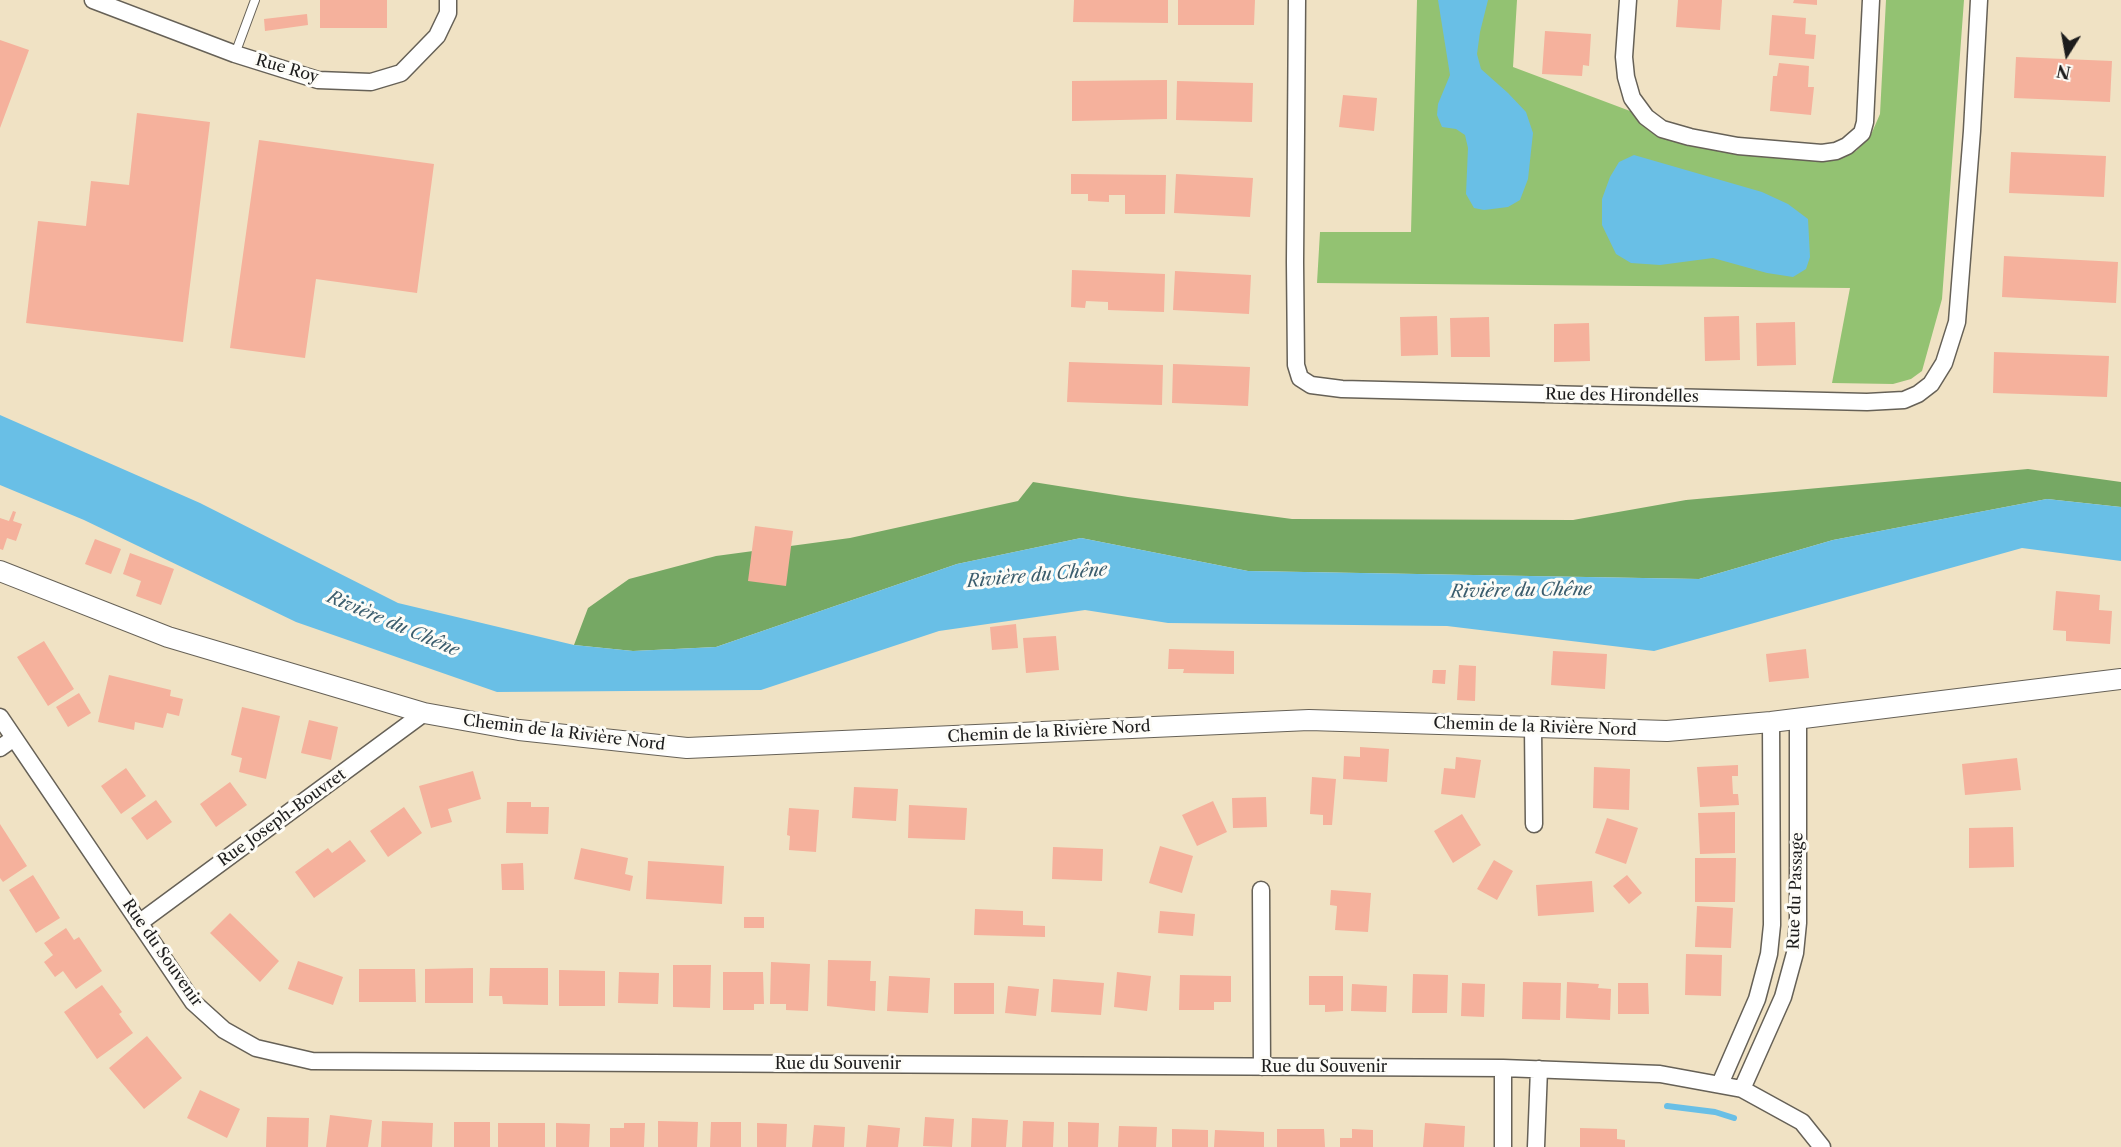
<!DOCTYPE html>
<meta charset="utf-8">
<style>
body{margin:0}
#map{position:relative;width:2121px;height:1147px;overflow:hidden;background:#f0e2c4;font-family:"Libre Caslon Text",serif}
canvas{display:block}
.north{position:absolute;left:2037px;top:24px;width:60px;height:60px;-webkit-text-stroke:4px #fdfcf7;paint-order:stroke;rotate:191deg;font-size:16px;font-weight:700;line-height:24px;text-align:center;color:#1c1c1c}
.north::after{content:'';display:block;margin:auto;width:21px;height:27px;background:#1c1c1c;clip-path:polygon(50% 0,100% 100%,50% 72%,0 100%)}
</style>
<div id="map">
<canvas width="2121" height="1147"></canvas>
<div class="north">N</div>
</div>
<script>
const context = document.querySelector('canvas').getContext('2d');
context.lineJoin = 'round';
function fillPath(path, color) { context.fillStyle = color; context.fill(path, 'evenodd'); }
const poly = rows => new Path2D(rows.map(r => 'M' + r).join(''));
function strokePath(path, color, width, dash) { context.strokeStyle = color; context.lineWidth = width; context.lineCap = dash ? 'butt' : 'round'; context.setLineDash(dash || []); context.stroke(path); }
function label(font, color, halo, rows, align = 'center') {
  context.font = font + ' "Libre Caslon Text",serif'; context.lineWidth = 6; context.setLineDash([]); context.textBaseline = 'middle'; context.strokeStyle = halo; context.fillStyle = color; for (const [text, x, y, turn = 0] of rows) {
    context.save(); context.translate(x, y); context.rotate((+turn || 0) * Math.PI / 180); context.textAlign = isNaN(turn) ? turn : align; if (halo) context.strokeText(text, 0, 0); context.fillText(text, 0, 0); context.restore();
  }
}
fillPath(poly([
 [1417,0,1517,0,1513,67,1646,117,1662,129,1829,159,1856,151,1870,137,1880,114,1886,0,1964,0,1942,299,1922,371,1911,379,1893,384,1832,383,1850,288,1317,283,1320,232,1411,232]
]), '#93c272');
fillPath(poly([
 [2028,469,2121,482,2121,507,2047,499,1833,540,1699,579,1248,571,1081,538,957,564,716,647,633,651,574,645,588,608,629,579,716,556,850,538,1018,501,1033,482,1128,497,1292,519,1573,520,1686,500]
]), '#76a864');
fillPath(poly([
 [1438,0,1488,0,1480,32,1477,54,1481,69,1508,93,1526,112,1533,133,1528,179,1520,200,1508,207,1484,210,1474,208,1466,194,1468,148,1465,135,1456,129,1442,127,1437,115,1438,104,1450,75],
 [1634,155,1762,192,1788,204,1808,219,1810,257,1806,269,1793,277,1767,273,1713,258,1660,265,1631,263,1616,254,1602,225,1602,199,1610,177,1619,162],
 [0,415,200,503,398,603,574,645,633,651,716,647,957,564,1081,538,1248,571,1699,579,1833,540,2047,499,2121,507,2121,561,2022,548,1654,651,1447,626,1168,623,1085,610,939,631,761,690,497,692,296,622,84,520,0,485]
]), '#69bfe6');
strokePath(poly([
 [1667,1106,1715,1112,1734,1118]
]), '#69bfe6', 6);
fillPath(poly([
 [320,0,387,0,387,28,320,28],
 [1074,0,1168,0,1168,23,1073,22],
 [1178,0,1255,0,1254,25,1178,25],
 [1678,0,1722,0,1720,30,1676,27],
 [1794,0,1817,0,1817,5,1793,3],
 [307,14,308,25,265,31,264,19],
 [1772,15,1806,18,1805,34,1816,35,1814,59,1769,55],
 [1545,31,1591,34,1589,66,1583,65,1582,76,1542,74],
 [0,40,29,50,0,128],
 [2016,57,2112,61,2110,102,2014,98],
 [1779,63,1809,66,1808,87,1814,87,1811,115,1770,111,1773,76,1777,76],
 [1167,80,1167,119,1072,121,1072,81],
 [1177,81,1253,83,1252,122,1176,120],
 [1343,95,1377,98,1374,131,1339,127],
 [137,113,210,122,183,342,26,323,38,221,86,226,91,181,129,185],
 [259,140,434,164,417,293,316,279,305,358,230,348],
 [2011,152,2106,156,2104,197,2009,193],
 [1071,174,1166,175,1165,214,1125,214,1125,195,1109,195,1109,202,1088,201,1088,194,1071,194],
 [1176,174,1253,178,1250,217,1174,213],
 [2004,256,2118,262,2116,303,2002,297],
 [1072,270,1165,274,1164,312,1108,310,1108,302,1086,301,1085,308,1071,307],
 [1175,271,1251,275,1249,314,1173,310],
 [1437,316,1438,355,1401,356,1400,317],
 [1739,316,1740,360,1705,361,1704,317],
 [1489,317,1490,357,1451,357,1450,318],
 [1795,322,1796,365,1757,366,1756,323],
 [1589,323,1590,361,1554,362,1554,324],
 [1994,352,2109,356,2107,397,1993,393],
 [1069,362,1163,365,1162,405,1067,402],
 [1173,364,1250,367,1248,406,1172,403],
 [13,511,16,512,13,521,22,524,16,541,7,538,3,550,0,549,0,518,9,521],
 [755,526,793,531,786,586,748,581],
 [95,539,121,549,111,574,85,564],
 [130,553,174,569,161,605,136,596,141,581,123,574],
 [2056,591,2100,595,2099,610,2112,611,2110,644,2066,641,2066,631,2053,630],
 [1016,624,1018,648,992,650,990,627],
 [1056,636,1059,670,1026,673,1023,638],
 [44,641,74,689,48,706,17,657],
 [1169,649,1234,651,1234,674,1183,673,1184,669,1168,669],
 [1806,649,1809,678,1769,682,1766,654],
 [1553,651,1607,654,1605,689,1551,685],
 [1459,665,1476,666,1475,701,1457,700],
 [1433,670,1446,670,1445,684,1432,683],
 [109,675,171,690,170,696,183,699,179,716,167,713,163,728,135,722,134,730,98,722],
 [79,693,91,713,68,727,56,707],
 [242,707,280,716,266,779,239,772,242,758,231,755],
 [309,720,338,727,331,760,301,753],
 [1360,747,1389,749,1387,782,1343,779,1344,756,1360,757],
 [1456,757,1481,760,1475,798,1441,794,1444,768,1455,769],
 [2017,758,2021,790,1965,795,1962,764],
 [1738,765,1738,776,1732,776,1733,794,1738,794,1739,805,1700,807,1697,767],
 [1594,767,1630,769,1629,810,1593,808],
 [126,768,146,796,121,814,101,786],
 [473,771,481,799,448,809,452,822,431,828,419,786],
 [1312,777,1336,779,1332,825,1323,825,1323,815,1310,814],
 [230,782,247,805,216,827,200,804],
 [854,787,898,789,896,821,852,818],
 [1266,797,1267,827,1233,828,1232,798],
 [156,800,172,822,147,840,131,818],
 [1213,801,1227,832,1197,846,1182,815],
 [507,802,531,802,531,807,549,807,548,834,506,833],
 [909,805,967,808,965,840,908,838],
 [404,807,422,833,388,857,370,831],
 [789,808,819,810,816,852,789,850,790,836,787,835],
 [1735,812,1735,853,1700,854,1698,813],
 [1462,814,1481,845,1453,863,1434,831],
 [1607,818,1638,828,1626,864,1595,853],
 [0,824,27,866,3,882,0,878],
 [2013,827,2014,867,1969,868,1969,828],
 [350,840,366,861,314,898,295,872,328,848,332,853],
 [1160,846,1193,856,1182,893,1149,883],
 [1053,847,1103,849,1102,881,1052,879],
 [581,848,628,858,625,874,633,876,630,891,574,879],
 [1695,858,1736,858,1735,902,1695,902],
 [1494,860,1513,871,1497,900,1477,889],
 [648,861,724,866,722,904,646,899],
 [523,863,524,890,502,890,501,864],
 [33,875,60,918,36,933,9,890],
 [1627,875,1642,893,1629,904,1613,886],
 [1592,881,1594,912,1538,916,1536,885],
 [1331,890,1371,893,1368,932,1335,930,1337,906,1330,905],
 [1697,906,1733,908,1731,948,1695,947],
 [975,909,1023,911,1023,925,1045,926,1045,937,974,935],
 [1160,911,1195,914,1193,936,1158,933],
 [230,913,279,961,260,982,210,933],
 [744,917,764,917,764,928,744,928],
 [66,928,74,940,79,937,102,971,76,989,63,971,55,977,44,962,53,955,44,943],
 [1686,954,1722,955,1721,996,1685,995],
 [828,960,871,961,870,981,876,981,875,1011,827,1006],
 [298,961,343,977,333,1005,288,989],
 [771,962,810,964,808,1011,786,1010,786,1004,770,1004],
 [673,965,711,965,710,1008,673,1007],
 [473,968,473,1003,425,1003,425,969],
 [490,968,548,968,548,1005,503,1004,502,996,489,996],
 [359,969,415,969,416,1002,359,1002],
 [559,970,605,971,605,1006,559,1006],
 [619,972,659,973,658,1004,618,1003],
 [723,972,763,972,764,1004,754,1004,754,1010,723,1010],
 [1117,972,1151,976,1147,1011,1114,1007],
 [1413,974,1448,975,1447,1013,1412,1013],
 [1180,975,1231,976,1231,1002,1214,1002,1214,1010,1179,1010],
 [889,976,930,978,928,1013,887,1011],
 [1309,976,1343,976,1343,1011,1325,1012,1325,1005,1309,1005],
 [1053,979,1104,983,1101,1015,1051,1012],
 [1523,982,1561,983,1560,1020,1522,1019],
 [1567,982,1599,984,1598,988,1611,989,1610,1020,1566,1018],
 [954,983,994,983,994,1014,954,1014],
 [1462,983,1485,984,1484,1017,1461,1016],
 [1618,983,1648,983,1649,1014,1618,1014],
 [1352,984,1387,986,1386,1012,1351,1011],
 [102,985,122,1012,119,1014,133,1033,97,1059,64,1012],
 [1008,986,1039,989,1036,1016,1005,1013],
 [147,1036,182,1078,144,1109,109,1068],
 [200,1090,240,1109,227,1138,187,1118],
 [330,1115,372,1120,368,1147,326,1147],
 [267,1117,309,1118,308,1147,266,1147],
 [925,1117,954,1119,952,1147,923,1146],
 [972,1118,1008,1120,1006,1147,971,1147],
 [382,1121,433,1123,432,1147,381,1147],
 [658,1121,698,1122,697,1147,658,1147],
 [1023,1121,1054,1122,1053,1147,1022,1147],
 [454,1122,490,1122,490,1147,454,1147],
 [711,1122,741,1122,741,1147,710,1147],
 [1068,1122,1099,1123,1098,1147,1068,1147],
 [498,1123,545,1123,545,1147,498,1147],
 [556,1123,590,1124,589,1147,556,1147],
 [624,1123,645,1123,644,1147,610,1147,610,1128,624,1128],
 [757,1123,787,1124,786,1147,757,1147],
 [1425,1123,1465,1126,1464,1147,1423,1147],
 [814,1125,845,1127,844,1147,812,1147],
 [868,1125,900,1128,898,1147,866,1147],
 [1119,1126,1157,1127,1156,1147,1118,1147],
 [1580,1128,1617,1129,1617,1139,1625,1140,1625,1147,1580,1147],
 [1172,1129,1208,1130,1208,1147,1172,1147],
 [1277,1129,1324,1129,1325,1147,1277,1147],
 [1352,1129,1373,1130,1373,1147,1340,1147,1340,1138,1352,1138],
 [1215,1130,1264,1132,1264,1147,1214,1147]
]), '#f5b19c');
const service = poly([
 [235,54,255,0]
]);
const minor = poly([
 [93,0,235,54,318,80,371,82,401,73,437,36,448,13,448,0],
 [1297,0,1295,262,1296,365,1300,378,1311,385,1342,389,1867,402,1904,400,1918,394,1931,384,1944,363,1957,322,1972,131,1979,0],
 [1628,0,1624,57,1626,77,1632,98,1646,117,1662,129,1690,137,1738,146,1822,153,1836,151,1847,146,1862,133,1865,122,1871,0],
 [0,717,193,1002,224,1030,256,1048,312,1061,1503,1068,1660,1074,1742,1089,1802,1122,1822,1147],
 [1533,727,1534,824],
 [0,748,14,738],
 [1261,890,1262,1067],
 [139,923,424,713],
 [1720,1084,1757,999,1769,954,1772,925,1771,722],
 [1742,1089,1783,997,1795,953,1798,923,1798,719],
 [1503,1147,1503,1068],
 [1536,1147,1539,1069]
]);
const tertiary = poly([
 [0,571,168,637,424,713,519,730,687,748,1309,720,1667,731,1771,722,2121,679]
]);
strokePath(service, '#666157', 10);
strokePath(minor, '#666157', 19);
strokePath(tertiary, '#666157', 22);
strokePath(service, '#fff', 8);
strokePath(minor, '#fff', 16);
strokePath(tertiary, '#fff', 20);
label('16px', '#1c1c1c', '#fdfcf7', [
 ["Rue Roy",287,69,16],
 ["Rue des Hirondelles",1622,396,1],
 ["Chemin de la Rivière Nord",1535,727,2],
 ["Chemin de la Rivière Nord",1049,732,-3],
 ["Chemin de la Rivière Nord",564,733,7],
 ["Rue Joseph-Bouvret",282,818,-36],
 ["Rue du Passage",1796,891,-88],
 ["Rue du Souvenir",162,953,55],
 ["Rue du Souvenir",838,1064],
 ["Rue du Souvenir",1324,1067]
]);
label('italic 18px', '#3b5d6d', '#fdfcf7', [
 ["Rivière du Chêne",1037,576,-5],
 ["Rivière du Chêne",1521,591,-1],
 ["Rivière du Chêne",393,624,23]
]);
</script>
